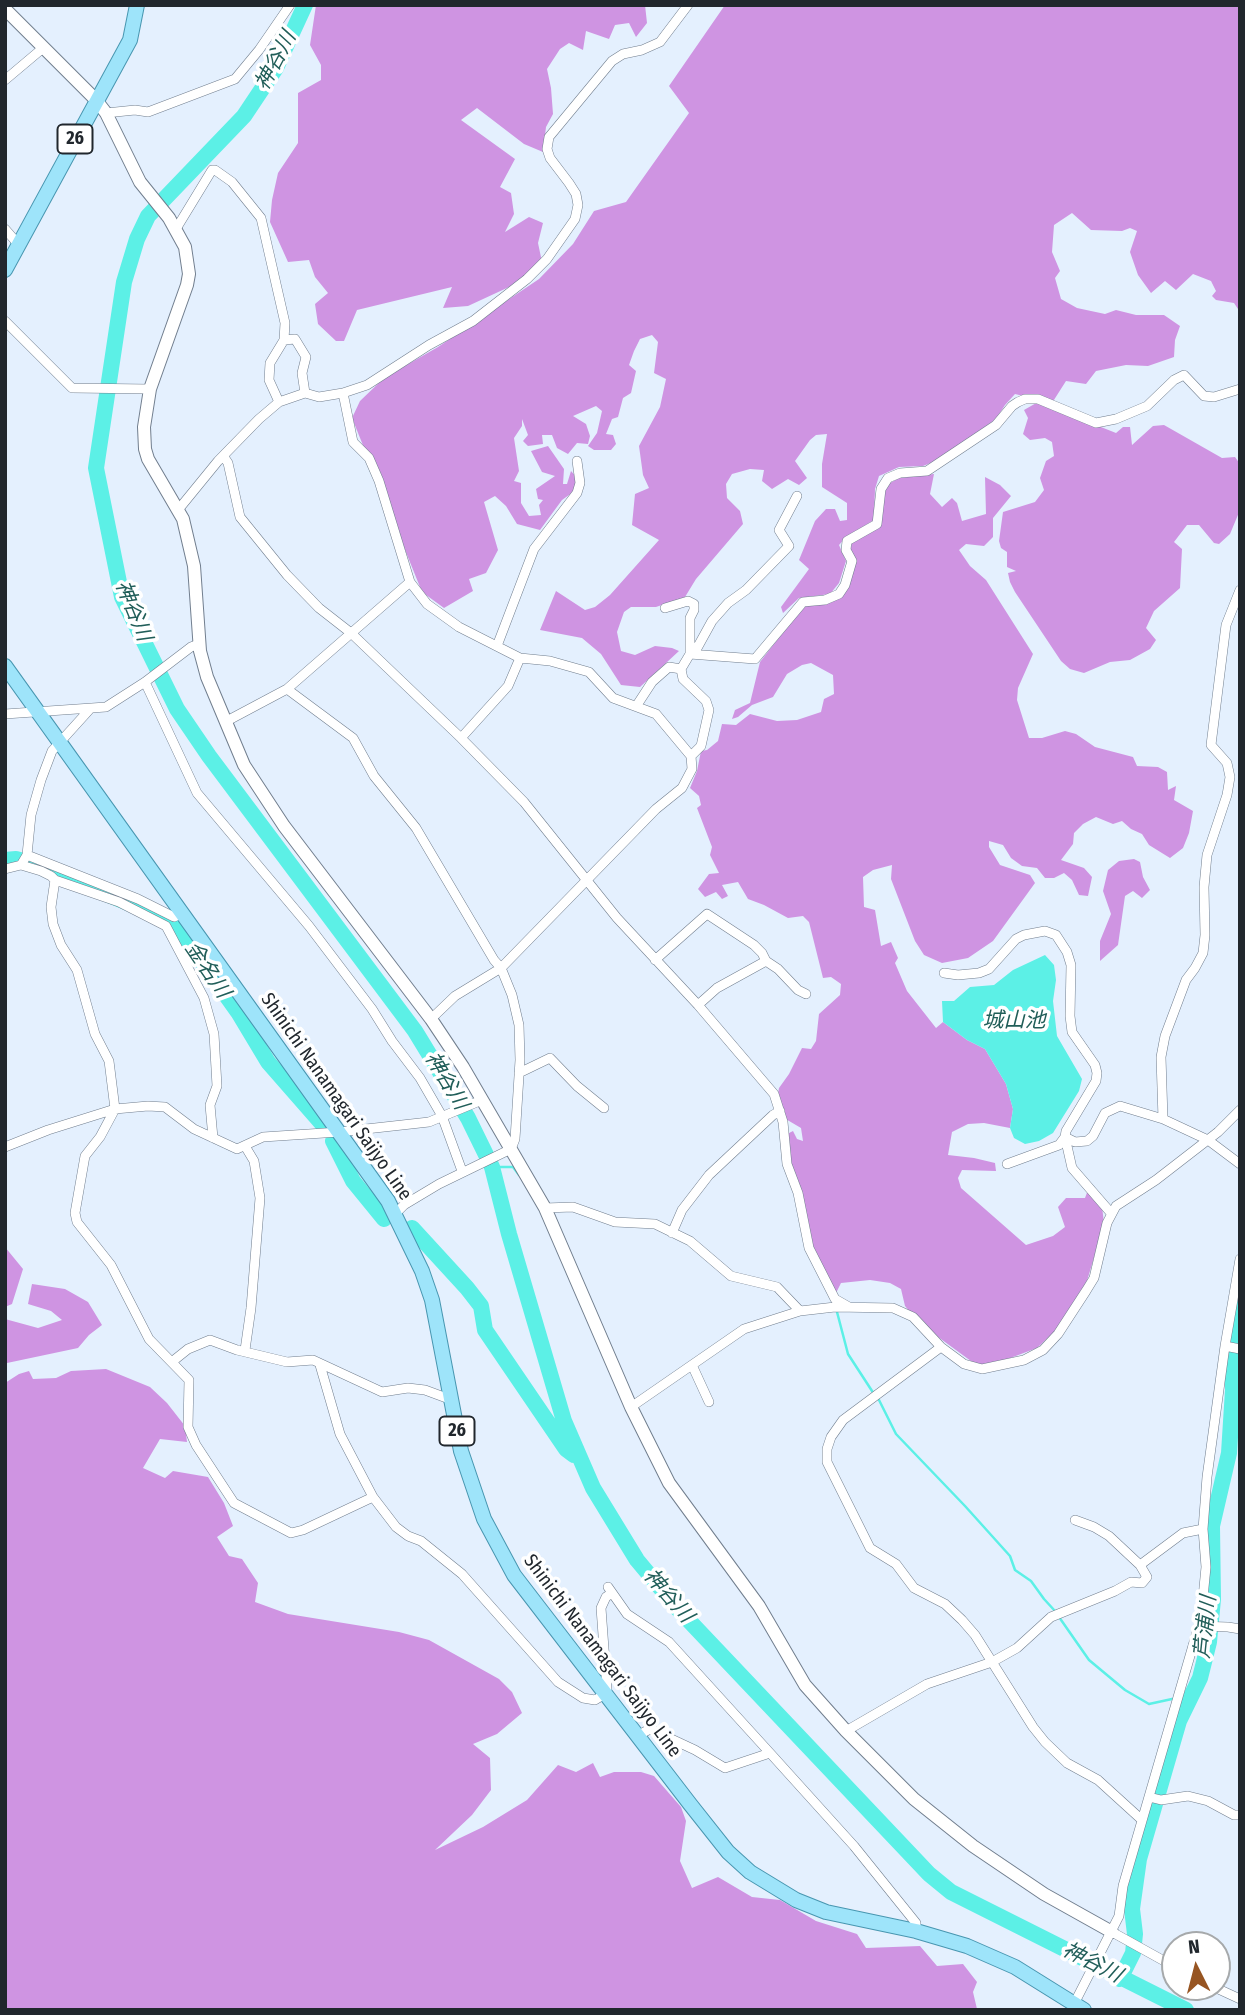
<!DOCTYPE html>
<meta charset="utf-8">
<style>
body{margin:0}
#map{position:relative;width:1245px;height:2015px;overflow:hidden;background:#e4f0fe;font-family:"Fira Sans Condensed",sans-serif}
canvas{display:block}
.frame{position:absolute;inset:0;border:7px solid #21272d;pointer-events:none}
.north{position:absolute;left:1161px;top:1931px;width:70px;height:70px;box-sizing:border-box;background:#fff;border:2px solid #a6a9ab;border-radius:50%;rotate:354deg;font-size:19px;font-weight:700;line-height:28px;text-align:center;color:#21272d}
.north::after{content:'';display:block;margin:auto;width:24px;height:32px;background:#975522;clip-path:polygon(50% 0,100% 100%,50% 72%,0 100%)}
</style>
<div id="map">
<canvas width="1245" height="2015"></canvas>
<div class="frame"></div>
<div class="north">N</div>
</div>
<script>
const context = document.querySelector('canvas').getContext('2d');
context.lineJoin = 'round';
function fillPath(path, color) { context.fillStyle = color; context.fill(path, 'evenodd'); }
const poly = rows => new Path2D(rows.map(r => 'M' + r).join(''));
function strokePath(path, color, width, dash) { context.strokeStyle = color; context.lineWidth = width; context.lineCap = dash ? 'butt' : 'round'; context.setLineDash(dash || []); context.stroke(path); }
function label(font, color, halo, rows, align = 'center') {
  context.font = font + ' "Fira Sans Condensed","Noto Sans JP",sans-serif'; context.lineWidth = 7; context.setLineDash([]); context.textBaseline = 'middle'; context.strokeStyle = halo; context.fillStyle = color; for (const [text, x, y, turn = 0] of rows) {
    context.save(); context.translate(x, y); context.rotate((+turn || 0) * Math.PI / 180); context.textAlign = isNaN(turn) ? turn : align; if (halo) context.strokeText(text, 0, 0); context.fillText(text, 0, 0); context.restore();
  }
}
fillPath(poly([
 [316,5,645,5,647,23,636,37,629,23,615,25,609,39,586,31,583,50,569,43,560,49,547,69,551,88,553,114,546,127,543,152,524,144,477,108,461,120,515,159,500,187,511,193,514,214,505,232,529,217,543,223,538,243,542,262,522,281,468,306,443,308,452,287,357,310,344,341,336,341,318,324,315,304,328,293,315,277,309,260,288,262,270,222,272,200,278,173,298,143,298,93,321,80,321,65,310,45],
 [725,5,1240,5,1240,312,1234,303,1216,300,1212,296,1216,291,1211,281,1193,274,1176,290,1165,281,1151,293,1138,275,1130,252,1137,231,1130,228,1122,231,1091,230,1072,213,1054,225,1052,252,1060,271,1055,278,1061,299,1077,308,1105,314,1116,310,1136,315,1164,315,1180,326,1175,340,1174,357,1148,366,1126,365,1096,371,1086,384,1066,381,1052,403,1015,394,1005,405,996,419,938,460,923,466,899,467,879,476,875,489,874,520,846,537,839,545,846,561,839,583,830,594,799,598,783,613,781,607,809,569,799,560,815,521,826,509,835,509,840,521,847,520,847,503,822,487,822,464,827,434,816,435,810,440,795,461,807,478,799,485,788,479,772,489,762,481,764,470,750,469,732,474,726,484,727,498,740,511,743,524,696,579,685,597,656,607,631,607,624,612,617,632,621,651,635,655,655,646,672,648,679,651,640,687,621,685,601,654,582,638,540,630,556,591,585,610,595,607,610,595,659,540,632,525,635,494,649,488,643,475,639,446,660,407,666,379,654,373,658,342,652,335,640,339,634,351,629,365,636,371,631,393,623,398,618,417,612,419,606,434,613,435,616,444,611,450,594,450,588,446,597,433,602,411,596,406,573,416,586,424,590,436,588,444,577,443,568,454,557,448,552,435,542,435,543,444,528,446,523,441,528,435,522,419,522,426,514,438,519,471,514,481,521,483,521,503,529,516,541,515,539,505,543,500,538,499,536,489,555,476,542,472,531,451,548,446,564,469,563,484,567,484,571,471,579,480,576,490,562,500,540,530,517,524,506,506,495,496,484,502,498,550,486,573,469,579,473,591,444,608,422,592,352,418,360,401,384,378,438,347,539,279,573,244,594,211,626,202,689,113,669,86],
 [1038,402,1116,433,1123,427,1130,427,1132,445,1153,426,1164,425,1222,458,1235,457,1240,464,1240,510,1230,534,1219,544,1214,543,1199,525,1187,525,1174,542,1182,549,1180,588,1154,611,1146,628,1156,640,1150,649,1130,660,1110,662,1084,673,1070,669,1061,661,1015,592,1010,582,1008,573,1016,571,1007,567,1007,552,1001,548,999,541,1003,512,1035,502,1044,490,1040,478,1046,461,1054,456,1052,442,1045,438,1030,440,1023,434,1028,418,1024,410],
 [934,474,930,494,942,507,952,498,957,503,962,521,986,514,985,477,1000,485,1011,496,993,518,993,537,984,546,966,544,959,550,970,566,986,580,1033,654,1018,688,1017,700,1029,738,1042,738,1065,731,1076,734,1095,747,1133,757,1137,766,1158,767,1167,772,1168,790,1176,786,1174,800,1193,811,1189,833,1183,848,1170,858,1149,845,1142,834,1131,829,1122,821,1113,824,1096,817,1083,824,1074,833,1073,844,1061,860,1084,868,1092,877,1088,896,1079,895,1072,880,1064,873,1054,878,1045,878,1037,868,1022,866,1011,858,1003,845,989,841,989,847,1000,865,1030,875,1035,883,993,941,968,958,942,963,924,955,915,941,891,879,892,865,873,870,863,877,864,907,875,910,881,946,891,942,898,958,895,963,907,991,936,1028,943,1022,967,1040,985,1049,1006,1084,1013,1109,1010,1128,984,1123,968,1124,952,1132,948,1155,974,1158,995,1163,996,1171,962,1170,958,1178,961,1188,1026,1245,1053,1236,1065,1227,1058,1207,1066,1198,1085,1198,1088,1190,1102,1206,1104,1224,1087,1281,1056,1330,1037,1348,989,1366,975,1364,919,1323,905,1306,901,1289,890,1283,870,1280,841,1283,836,1293,811,1247,781,1137,793,1131,797,1139,803,1141,801,1128,784,1118,777,1099,779,1088,789,1074,802,1048,811,1049,816,1041,819,1014,840,995,841,984,831,977,823,978,809,922,803,916,788,918,764,905,748,899,738,882,722,885,728,896,722,899,716,892,705,897,698,889,709,874,719,873,710,855,712,847,697,808,701,805,699,796,690,788,697,771,701,751,707,750,718,741,722,724,736,725,750,714,777,721,797,720,821,712,824,699,834,694,833,675,811,663,802,665,787,674,773,697,752,705,738,717,732,719,735,710,750,703,760,662,798,613,805,606,845,590,852,541,870,533,884,492,890,483,899,478],
 [1134,859,1140,862,1143,877,1150,890,1142,898,1133,891,1125,896,1118,945,1100,961,1100,941,1111,914,1103,891,1108,870,1119,861],
 [5,1247,23,1269,12,1304,5,1307],
 [32,1284,65,1289,88,1302,102,1325,89,1335,78,1348,7,1363,5,1368,5,1319,38,1328,62,1320,51,1311,28,1304],
 [106,1369,150,1387,167,1403,185,1426,187,1442,160,1439,143,1468,165,1478,173,1471,208,1477,224,1503,233,1526,217,1537,229,1556,242,1559,258,1583,255,1602,288,1614,399,1632,429,1640,499,1679,512,1692,522,1713,497,1734,473,1744,490,1758,491,1790,472,1815,435,1850,483,1827,527,1800,558,1765,576,1772,593,1763,600,1777,614,1772,641,1772,654,1776,681,1807,686,1821,680,1861,692,1888,718,1877,752,1897,780,1900,816,1921,857,1934,866,1948,920,1946,937,1966,963,1964,977,1982,973,1992,977,2009,980,2010,5,2010,5,1383,19,1374,29,1371,33,1379,56,1378,71,1371]
]), '#cf94e2');
fillPath(poly([
 [1045,955,1054,965,1056,980,1053,1001,1057,1036,1082,1079,1079,1091,1053,1133,1039,1141,1025,1144,1014,1138,1010,1128,1013,1109,1006,1084,985,1049,967,1040,943,1022,942,1001,954,1001,970,987,994,985,1013,970]
]), '#5cf0e6');
strokePath(poly([
 [492,1167,513,1167,519,1175],
 [837,1312,848,1354,874,1394],
 [879,1400,896,1434,965,1506,1010,1556,1015,1570,1031,1581,1044,1599,1055,1611],
 [1059,1617,1089,1660,1125,1690,1149,1704,1172,1699],
 [1179,1701,1187,1705]
]), '#5cf0e6', 2.5);
strokePath(poly([
 [305,5,276,68,244,116,148,216,137,239,124,282,96,468,122,597,177,709,209,756,415,1031,468,1118,492,1167,509,1234,564,1421,593,1488,637,1560,677,1608,929,1874,951,1892,1186,2010],
 [5,860,16,859,35,864,145,910,165,920,181,932,238,1012,268,1062,324,1126],
 [333,1141,353,1181,384,1219],
 [412,1228,467,1288,481,1306,485,1330,566,1449,574,1455],
 [1120,1979,1133,1953,1135,1934,1132,1909,1139,1859,1179,1721,1200,1678,1209,1642,1213,1599,1212,1526,1229,1453,1233,1390,1232,1354,1240,1305]
]), '#5cf0e6', 16);
const street = poly([
 [5,80,43,48],
 [106,113,135,110,148,112,235,79,259,50,290,5],
 [5,229,19,245],
 [176,229,212,170,215,170,232,182,261,218,285,323,284,340,270,363,269,380,279,402],
 [5,321,72,388,150,389],
 [284,340,295,339,306,357,302,373,305,393],
 [343,393,353,442,369,458,379,481,410,582,427,604,459,627,520,658,550,661,589,672,613,698,656,714,691,756,692,769,682,788,656,809,501,968,455,996,431,1019],
 [224,457,228,463,240,517,287,575,319,608,351,633,461,738,524,802,617,918,698,1005,774,1094,783,1122,787,1164,798,1193,809,1248,835,1299,849,1307],
 [178,510,218,461,259,419,279,402,305,393,319,397,343,393,367,385,429,345,473,321,527,279,547,259,575,219,578,205,576,194,569,183,550,158,547,149,549,137,612,61,623,54,642,50,660,42,688,5],
 [665,608,688,601,694,604,694,610,690,618,690,654,755,659,803,602,825,600,839,594,845,585,852,561,846,550,847,541,877,524,881,489,888,478,900,473,927,471,996,425,1012,406,1018,402,1025,399,1038,399,1096,423,1116,419,1147,406,1174,380,1184,375,1204,396,1214,397,1240,389],
 [497,646,534,549,577,493,580,483,577,461],
 [145,682,197,793,309,926,372,1009,392,1041,420,1078,442,1116,462,1171],
 [287,689,353,738,374,776,416,828,494,960,501,968,512,995,519,1025,520,1060,515,1139,511,1149,439,1184,404,1205,395,1214],
 [637,705,652,682,669,667,681,669],
 [5,714,106,707,145,682,191,647,199,644],
 [225,722,287,689,410,582],
 [461,738,508,686,520,658],
 [691,756,701,746,709,710,706,701,683,679,681,669,690,654,696,650,712,621,728,603,746,590,789,546,779,530,797,496],
 [27,855,138,899,174,917,181,914],
 [21,865,27,855,31,815,41,780,52,751,90,709],
 [5,869,21,865,41,871,51,876,55,880,51,907,53,924,61,945,77,970,95,1034,109,1061,115,1109,100,1137,85,1156,75,1213,77,1222,111,1265,149,1339,189,1380,188,1427,196,1445,234,1503,291,1533,303,1530,373,1497],
 [55,880,119,902,166,926,204,998,214,1034,217,1086,210,1105,213,1138],
 [655,960,707,914,754,945,762,953,766,961,778,969,798,990,806,994],
 [944,973,958,975,979,973,989,969,1016,939,1024,935,1045,931,1056,935,1067,952,1071,965,1070,1016,1072,1032,1095,1065,1097,1073,1096,1081,1066,1131,1065,1137,1075,1142,1087,1141,1093,1136,1105,1113,1120,1106,1163,1119,1208,1140,1240,1164],
 [698,1005,717,988,766,961],
 [519,1073,550,1058,577,1086,604,1108],
 [1163,1119,1161,1057,1165,1036,1186,980,1195,968,1203,953,1205,935,1204,887,1207,855,1227,795,1230,777,1227,763,1211,745,1226,625,1240,590],
 [1065,1137,1072,1168,1111,1213],
 [245,1146,254,1161,260,1198,251,1308,245,1350],
 [5,1147,48,1130,115,1109,148,1106,165,1107,194,1129,237,1149,263,1137,339,1132,429,1122,482,1100],
 [1007,1164,1059,1145,1065,1137],
 [545,1208,573,1207,615,1222,655,1224,690,1241,731,1276,777,1287,800,1311],
 [672,1233,682,1210,709,1175,773,1115,780,1111],
 [1225,1346,1240,1349],
 [941,1347,843,1420,831,1437,827,1449,827,1462,870,1548,896,1564,914,1588,945,1604,962,1620,975,1635,1033,1727,1045,1742,1067,1763,1098,1780,1142,1820],
 [173,1361,188,1349,210,1340,237,1350,287,1362,313,1360,382,1392,408,1388,425,1390,452,1400],
 [320,1365,340,1434,373,1497,396,1527,408,1536,421,1541,462,1574,558,1682,583,1698,595,1700,605,1694,607,1689,601,1608,606,1597,612,1593],
 [692,1365,709,1402],
 [631,1407,744,1329,800,1311,835,1307,893,1308,913,1317,941,1347,964,1364,982,1369,1024,1360,1043,1350,1058,1334,1086,1291,1094,1278,1107,1223,1116,1206,1156,1180,1218,1132,1240,1110],
 [1075,1520,1094,1527,1109,1536,1140,1565],
 [608,1587,627,1614,669,1642,770,1753],
 [1199,1626,1228,1627,1240,1629],
 [846,1731,927,1684,992,1662,1017,1648,1051,1617,1115,1591,1131,1582,1142,1583,1147,1577,1140,1565,1183,1533,1203,1529],
 [637,1736,650,1729,695,1750,725,1768,770,1753,854,1846,916,1923,916,1931],
 [1149,1797,1161,1800,1188,1796,1208,1801,1234,1815,1240,1815],
 [1112,1932,1175,1967],
 [1214,1987,1240,1999],
 [1074,2004,1119,1916,1123,1886,1201,1618,1206,1567,1203,1529,1207,1477,1225,1346,1240,1259]
]);
const secondary = poly([
 [5,9,96,100,106,113,140,182,169,218,185,247,189,274,187,285,150,389,144,427,145,449,148,459,183,519,194,566,200,651,207,677,244,765,284,826,431,1019,463,1067,545,1208,631,1407,669,1483,759,1606,805,1685,846,1731,914,1799,973,1846,1044,1894,1112,1932]
]);
const primary = poly([
 [5,270,130,40,137,5],
 [5,666,388,1201,422,1271,432,1300,461,1451,484,1519,514,1575,690,1804,728,1852,750,1872,796,1900,826,1912,916,1931,967,1946,1015,1967,1084,2010]
]);
strokePath(street, '#717e8e', 10);
strokePath(secondary, '#717e8e', 14);
strokePath(primary, '#4896b0', 16);
strokePath(street, '#fff', 9);
strokePath(secondary, '#fff', 12);
strokePath(primary, '#9ee4fa', 14);
for (const [x, y, w] of [
 [75,139,35],
 [457,1431,35]
]) { const box = new Path2D(); box.roundRect(x - w / 2, y - 14.5, w, 29, 5); context.fillStyle = '#fff'; context.fill(box); strokePath(box, '#21272d', 2); }
label('bold 18px', '#21272d', null, [
 ["26",75,139],
 ["26",457,1431]
]);
label('19px', '#21272d', '#fff', [
 ["Shinichi Nanamagari Saijyo Line",336,1097,55],
 ["Shinichi Nanamagari Saijyo Line",602,1656,53]
]);
label('italic 21px', '#215e59', '#fff', [
 ["神谷川",276,61,-62],
 ["神谷川",133,611,68],
 ["金名川",207,970,56],
 ["城山池",1014,1021],
 ["神谷川",446,1081,59],
 ["神谷川",668,1596,49],
 ["芦浦川",1206,1627,-84],
 ["神谷川",1092,1963,27]
]);
</script>
